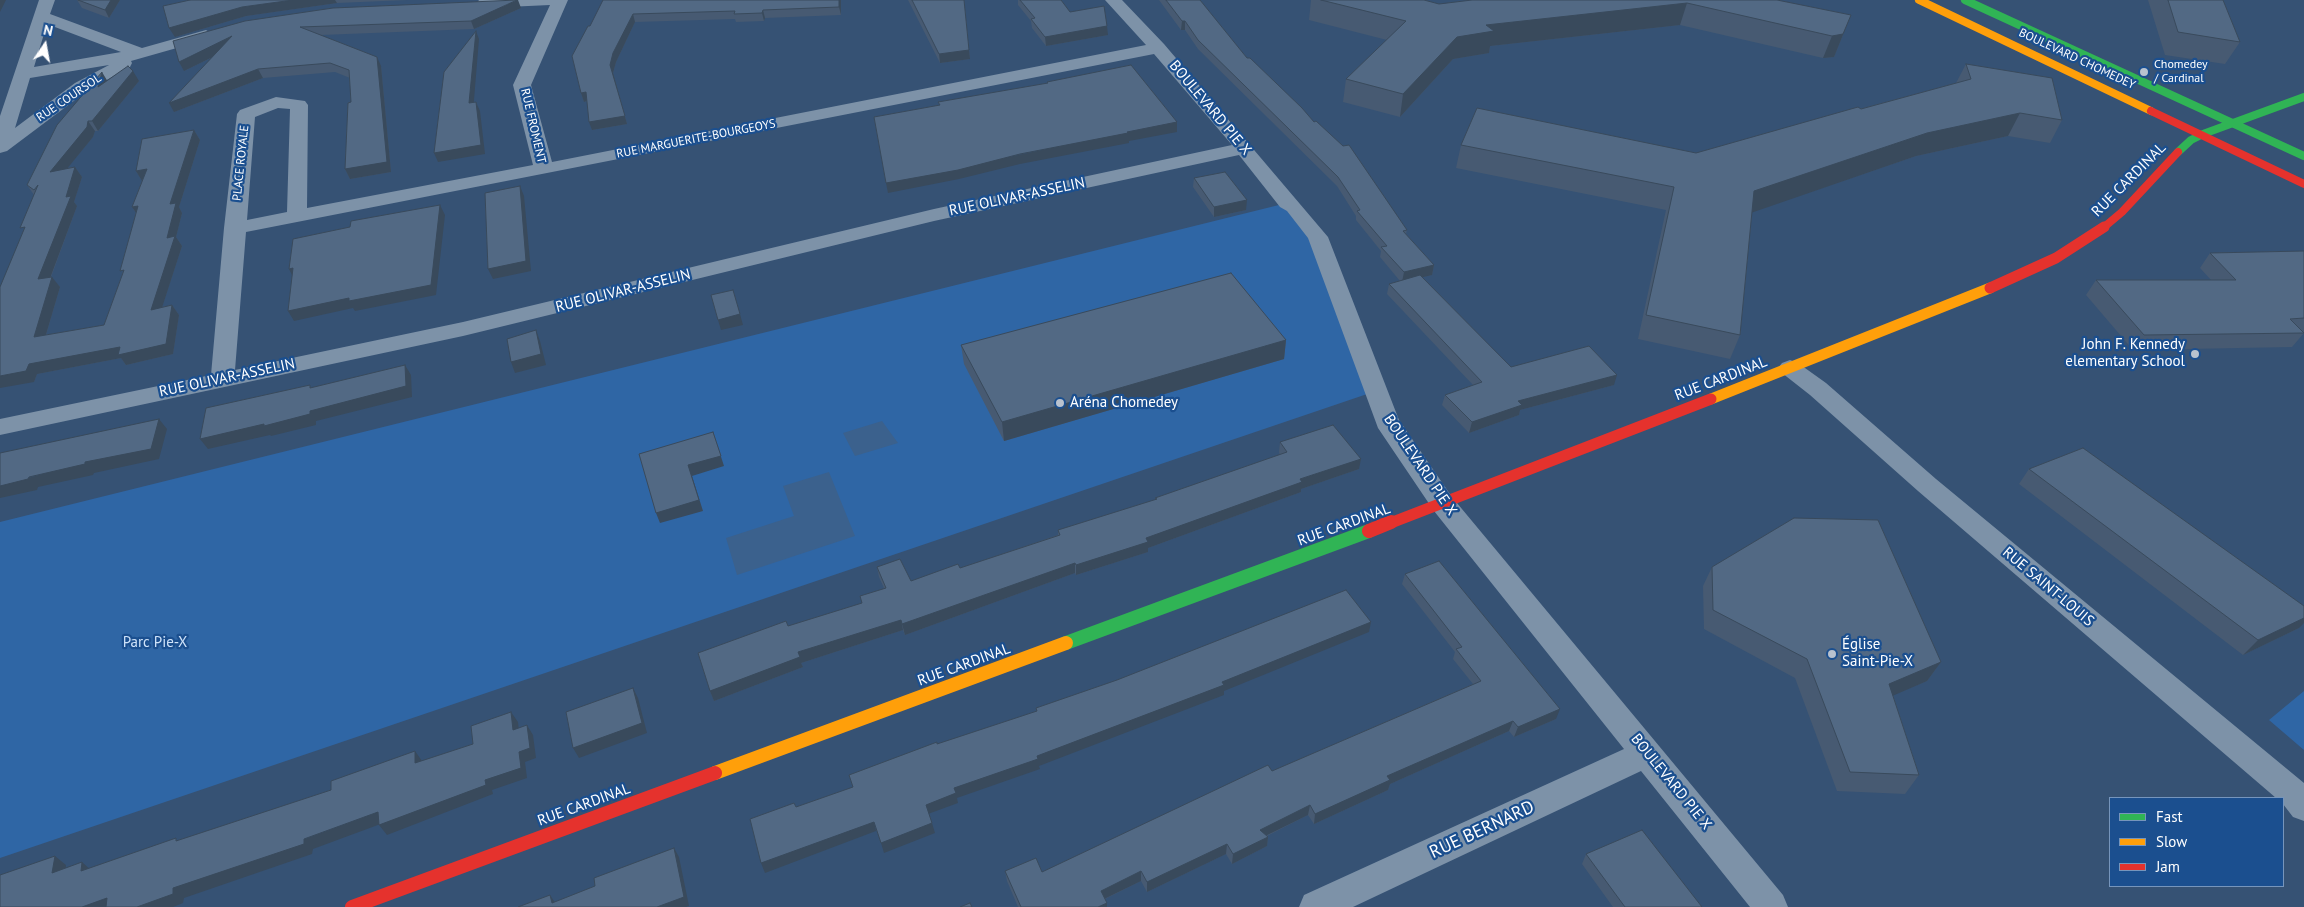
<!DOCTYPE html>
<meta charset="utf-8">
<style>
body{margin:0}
#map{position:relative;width:2304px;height:907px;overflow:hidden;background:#365274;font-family:"PT Sans",sans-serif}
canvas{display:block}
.legend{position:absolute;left:2109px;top:797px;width:175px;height:90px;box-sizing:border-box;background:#1b4f8f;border:1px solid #7695bc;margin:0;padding:6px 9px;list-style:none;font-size:15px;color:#fff}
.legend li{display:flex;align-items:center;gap:10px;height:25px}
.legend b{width:25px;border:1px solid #7695bc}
.north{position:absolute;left:20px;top:20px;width:50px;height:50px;-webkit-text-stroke:4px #1b4f8f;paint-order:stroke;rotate:12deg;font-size:14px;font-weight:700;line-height:20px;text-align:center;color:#fff}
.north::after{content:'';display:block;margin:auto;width:18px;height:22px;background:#fff;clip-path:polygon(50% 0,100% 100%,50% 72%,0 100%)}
</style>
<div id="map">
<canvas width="2304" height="907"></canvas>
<ul class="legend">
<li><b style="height:6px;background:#30b455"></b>Fast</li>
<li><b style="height:6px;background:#ff9f0a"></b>Slow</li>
<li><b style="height:6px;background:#e5322d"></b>Jam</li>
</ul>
<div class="north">N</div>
</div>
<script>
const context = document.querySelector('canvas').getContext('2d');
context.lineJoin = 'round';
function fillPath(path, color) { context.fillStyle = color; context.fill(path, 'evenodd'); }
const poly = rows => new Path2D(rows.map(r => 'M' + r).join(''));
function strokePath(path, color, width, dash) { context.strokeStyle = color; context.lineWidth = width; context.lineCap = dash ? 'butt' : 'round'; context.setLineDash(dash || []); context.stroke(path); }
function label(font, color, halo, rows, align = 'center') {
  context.font = font + ' "PT Sans",sans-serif'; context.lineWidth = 4.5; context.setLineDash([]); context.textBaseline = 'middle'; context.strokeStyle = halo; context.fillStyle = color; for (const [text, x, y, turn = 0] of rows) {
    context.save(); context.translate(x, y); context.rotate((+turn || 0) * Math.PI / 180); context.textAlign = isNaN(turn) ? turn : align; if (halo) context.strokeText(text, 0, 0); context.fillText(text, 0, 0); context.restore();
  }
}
fillPath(poly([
 [1287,203,1318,237,1376,391,0,858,0,522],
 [2304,691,2304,750,2269,720]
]), '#2f66a5');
fillPath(poly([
 [882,421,898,443,855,456,843,433],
 [829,472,855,536,737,575,726,538,794,516,783,486]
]), '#3b618d');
fillPath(poly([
 [39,0,55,0,50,14,142,48,206,30,214,35,212,38,131,61,132,63,130,67,87,91,7,151,0,153,0,116,39,0],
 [47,24,121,52,34,67,47,24],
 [109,65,75,83,15,128,30,78,109,65],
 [479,0,568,0,531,85,552,162,1146,45,1105,0,1122,0,1164,44,1328,237,1399,420,1452,497,1783,895,1788,907,1750,907,1641,771,1353,907,1299,907,1304,895,1624,749,1434,511,1378,428,1308,238,1287,211,1280,207,1239,155,934,221,463,336,0,435,0,419,211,375,224,228,237,114,240,110,276,97,305,101,308,105,307,208,533,165,513,85,550,5,485,8,479,6,477,3,479,0],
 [1154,54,1232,145,934,209,463,322,235,370,246,232,1154,54],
 [278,108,290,109,287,212,247,220,255,117,278,108],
 [1790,360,1798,363,1826,383,1936,479,2304,783,2304,821,2293,817,2283,804,2283,798,2276,798,1918,491,1810,395,1782,373,1778,368,1782,363,1790,360]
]), '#7d92a8');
strokePath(poly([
 [1965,0,2304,156],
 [2178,152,2191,140,2203,134,2304,97]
]), '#30b455', 8);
strokePath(poly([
 [1066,643,1369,531]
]), '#30b455', 14);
strokePath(poly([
 [1919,0,2151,111]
]), '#ff9f0a', 8);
strokePath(poly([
 [1711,399,1990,288]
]), '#ff9f0a', 11);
strokePath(poly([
 [715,773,1066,643]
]), '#ff9f0a', 14);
strokePath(poly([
 [2151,111,2304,184],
 [2103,228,2122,212,2178,152]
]), '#e5322d', 8);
strokePath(poly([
 [1990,288,2056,258,2104,227],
 [1388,524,1711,399]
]), '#e5322d', 11);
strokePath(poly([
 [1369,531,1391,522],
 [352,907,715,773]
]), '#e5322d', 14);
fillPath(poly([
 [77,0,120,0,109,18,82,8],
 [190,0,408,0,337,3,246,16,175,37],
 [603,0,841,0,841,15,765,18,764,21,736,22,735,19,635,22,616,62,613,73,627,124,592,130,587,101,584,102,581,93,590,26],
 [908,0,964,0,970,59,940,63],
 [1018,0,1061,0,1070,12,1108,35,1046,46,1032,28,1031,21,1018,5],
 [1159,0,1200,0,1247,58,1314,122,1407,230,1406,234,1434,265,1432,275,1422,277,1511,367,1614,385,1520,410,1519,415,1469,433,1442,405,1445,395,1473,385,1387,294,1389,284,1400,281,1380,257,1381,251,1356,220,1356,216,1337,186,1198,49,1185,30,1181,30],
 [1311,0,1424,0,1439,4,1777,0,1851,15,1834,57,1823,58,1680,25,1490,46,1489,53,1453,59,1400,117,1343,102,1346,79,1387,40,1309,20],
 [2148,0,2223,0,2240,42,2225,64,2165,55],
 [521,8,474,29,321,35,381,66,391,172,350,179,345,169,351,102,350,78,335,72,263,78,174,112,213,57,184,71,245,21],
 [1966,64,2062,120,2050,143,2008,136,1916,156,1752,212,1740,335,1730,359,1638,339,1666,210,1456,168,1461,145,1696,153,1956,83],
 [107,81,139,81,98,131,95,131,93,137,67,168,75,167,82,177,74,202,77,206,51,277,60,287,46,335,104,325,122,275,136,213,132,207,142,181,136,171,194,130,200,140,179,207,182,213,176,237,182,246,162,307,172,305,179,315,173,354,126,365,121,358,37,374,34,382,23,232,34,195,27,185],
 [1194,178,1246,210,1214,217,1193,187],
 [2304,251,2304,333,2292,347,2133,350,2086,295,2096,280,2211,280,2200,268,2210,253],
 [1286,340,1284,359,1004,441,964,364,961,345],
 [1280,442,1359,469,1301,489,1301,492,1148,548,1148,552,1076,575,1075,573,905,635,903,630,801,663,803,667,714,701,710,691,788,626,862,603,884,588,879,577,877,567,911,581,960,568,1058,535,1058,530,1155,500,1155,498,1280,455,1279,452],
 [2029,469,2299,628,2243,655,2019,484],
 [1712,567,1941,662,1927,681,1893,695,1919,775,1905,794,1837,791,1795,678,1704,629,1703,586],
 [1405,574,1556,719,1514,737,1509,731,1390,784,1388,790,1314,824,1308,815,1267,836,1268,837,1267,846,1232,864,1226,854,1147,892,1141,881,1105,899,1107,907,1018,907,1007,881,1005,871,1042,872,1272,771,1473,684,1453,659,1455,652,1402,584],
 [1586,854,1702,907,1613,907,1582,864]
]), '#475a72');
fillPath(poly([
 [0,0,6,0,0,12],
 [111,0,120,0,109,18,105,10],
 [293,0,335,0,337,3,246,16,175,37,169,28,242,7],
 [517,0,518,0,521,8,474,29,471,21],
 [839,0,841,0,841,15,839,7],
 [1687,3,1680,25,1490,46,1489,53,1453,59,1400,117,1403,94,1457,37,1486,25],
 [763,10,765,18,764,21,762,13],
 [633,14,635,22,616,62,613,73,627,124,592,130,589,122,610,65,613,53],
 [1851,15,1834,57,1823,58,1832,36],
 [1182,21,1185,21,1185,30,1181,30],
 [1107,26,1108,35,1046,46,1045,37],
 [476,31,479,39,473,112,469,103],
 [232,36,237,45,184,71,179,62],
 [969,50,970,59,940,63,939,54],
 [377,57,381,66,391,172,350,179,345,169],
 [258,69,263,78,174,112,169,103],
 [133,71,139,81,98,131,92,121],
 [102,72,108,82,98,87],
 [586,92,589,100,584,102,581,93],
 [476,102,480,111,485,154,438,162,434,153],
 [2020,113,2008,136,1916,156,1745,215,1754,191,1927,133],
 [88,121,95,131,93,137,57,181,50,172],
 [1177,122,1177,132,1129,141,1129,143,1020,164,959,179,888,193,886,183,1127,132],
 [194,130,200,140,179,207,182,213,176,237,182,246,158,320,151,310,167,238,170,204],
 [75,167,82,177,74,202,77,206,46,289,38,279,66,197],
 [147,169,142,181,136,171],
 [520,186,524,196,531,271,493,279,488,269],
 [1247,200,1246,210,1214,217,1214,207],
 [440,205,445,215,436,295,355,311,353,308,294,321,288,311],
 [138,206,139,217,132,207],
 [1434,265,1432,275,1402,282,1404,272],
 [293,268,294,279,289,269],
 [52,277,60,287,42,348,34,337],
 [172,305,179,315,173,354,126,365,121,358,37,374,34,382,0,388,0,376,29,364],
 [740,314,743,325,721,330,718,320],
 [536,330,540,341,546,365,515,373,511,362],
 [1286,340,1284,359,1004,441,1002,422],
 [405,365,411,375,412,397,316,421,316,425,271,436,270,435,208,449,200,439,310,411],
 [1617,375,1614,385,1520,410,1519,415,1469,433,1472,422,1518,401],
 [159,419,167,429,159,459,94,473,93,475,38,487,37,490,0,498,0,486,85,462],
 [713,432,724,466,692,476,703,511,660,523,656,513,688,465],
 [1361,459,1359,469,1301,489,1301,492,1148,548,1148,552,1076,575,1076,565,1300,479],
 [1075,563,1075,573,905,635,902,624],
 [2304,618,2304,623,2299,628,2243,655,2258,640],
 [901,620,903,630,801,663,803,667,714,701,710,691,798,652],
 [1371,622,1369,632,1224,691,1224,695,1039,766,1040,769,957,798,958,803,928,814,926,805,954,788,1037,756],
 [1941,662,1927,681,1876,703,1889,684],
 [633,688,638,698,647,733,579,758,573,748],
 [1560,709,1556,719,1514,737,1518,727],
 [511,712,518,722,520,740,513,730],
 [1513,721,1509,731,1390,784,1388,790,1314,824,1315,814,1387,776],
 [527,725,533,735,536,758,525,762,527,778,492,790,493,794,387,835,379,825,519,752],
 [415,751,422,761,415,763],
 [1310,805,1308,815,1259,839,1260,830],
 [378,812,386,822,313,849,312,854,184,898,183,903,173,907,137,907,173,888],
 [874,822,876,831,765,873,761,863],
 [932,823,935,833,884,853,881,843],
 [1268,837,1267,846,1232,864,1233,854],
 [1227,844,1226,854,1147,892,1147,882],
 [674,848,679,857,689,906,686,907,657,907],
 [55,856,66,865,64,882,52,873],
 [82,862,93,872,81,871],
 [1141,871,1141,881,1102,900,1101,891],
 [550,895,556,904,552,903],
 [107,898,118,907,82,907],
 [1107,903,1107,907,1098,907]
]), '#394a5c');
const building = poly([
 [78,0,111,0,105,10,78,0],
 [190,0,293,0,242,7,169,28,163,6,190,0],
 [517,0,471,21,300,27,377,57,387,162,345,169,348,103,351,102,349,70,330,63,258,69,169,103,232,36,179,62,173,41,245,21,333,8,517,0],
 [603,0,839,0,839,7,763,10,762,13,734,14,735,11,633,14,613,53,610,65,625,116,589,122,586,92,581,93,572,56,588,26,590,26,603,0],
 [912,0,964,0,969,50,939,54,912,0],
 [1020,0,1061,0,1070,12,1104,6,1107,26,1045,37,1031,19,1035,18,1020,0],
 [1166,0,1200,0,1247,58,1250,58,1302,108,1314,122,1316,121,1343,146,1349,145,1407,230,1403,231,1434,265,1404,272,1381,247,1387,246,1357,211,1360,210,1338,177,1198,40,1185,21,1182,21,1166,0],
 [1321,0,1424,0,1439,4,1472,0,1777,0,1851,15,1843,34,1832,36,1687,3,1486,25,1494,31,1457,37,1403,94,1346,79,1406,21,1321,0],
 [2168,0,2223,0,2240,42,2178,32,2168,0],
 [476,31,469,103,476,102,481,145,434,153,444,72,476,31],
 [1966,64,2052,78,2062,120,2020,113,1927,133,1754,191,1740,335,1646,315,1674,187,1461,145,1477,108,1696,153,1858,107,1861,109,1971,79,1966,64],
 [1131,65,1177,122,1127,132,1128,133,1020,154,958,170,886,183,874,117,940,105,938,102,1048,83,1047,82,1131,65],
 [128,66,133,71,92,121,88,121,87,127,50,172,75,167,66,197,71,196,38,279,52,277,34,337,104,325,124,270,120,271,138,206,132,207,147,169,136,171,142,139,194,130,170,204,176,203,167,238,175,236,151,310,172,305,166,344,118,355,120,347,29,364,26,371,0,376,0,287,25,227,20,228,38,185,34,190,27,185,57,125,102,72,98,87,128,66],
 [1225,172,1247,200,1214,207,1194,178,1225,172],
 [520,186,526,261,488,269,485,193,520,186],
 [440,205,431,285,349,301,349,298,288,311,293,268,289,269,293,239,350,227,351,221,440,205],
 [2304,251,2304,318,2290,319,2304,333,2144,335,2096,280,2236,280,2210,253,2304,251],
 [1231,273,1286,340,1002,422,961,345,1231,273],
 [1420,275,1511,367,1589,346,1617,375,1518,401,1522,405,1472,422,1445,395,1482,382,1389,284,1420,275],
 [733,290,740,314,718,320,711,295,733,290],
 [536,330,541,354,511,362,507,339,536,330],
 [405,365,406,386,310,411,310,414,264,426,264,424,200,439,206,408,310,385,310,388,405,365],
 [159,419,151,449,85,462,85,464,29,477,28,479,0,486,0,453,159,419],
 [1333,425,1361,459,1300,479,1302,482,1146,538,1148,542,1076,565,1075,563,902,624,901,620,798,652,800,657,710,691,698,653,786,621,788,626,862,603,860,596,886,588,877,567,900,559,911,581,958,564,960,568,1060,535,1058,530,1157,499,1155,498,1287,452,1280,442,1333,425],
 [713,432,721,456,688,465,699,500,656,513,639,454,713,432],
 [2083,448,2304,606,2304,618,2258,640,2029,469,2083,448],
 [1794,518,1878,520,1941,662,1889,684,1919,775,1850,772,1807,659,1713,610,1712,567,1794,518],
 [1439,561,1560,709,1518,727,1513,721,1387,776,1390,780,1315,814,1310,805,1260,830,1268,837,1233,854,1227,844,1147,882,1141,871,1101,891,1107,903,1098,907,1021,907,1005,871,1036,858,1042,872,1268,765,1272,771,1481,681,1456,649,1462,647,1405,574,1439,561],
 [1346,590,1371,622,1222,682,1224,685,1037,756,1038,759,954,788,956,793,926,805,932,823,881,843,874,822,761,863,750,819,794,803,796,807,853,787,849,775,937,742,937,744,1037,711,1036,708,1117,680,1346,590],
 [633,688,642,723,573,748,566,712,633,688],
 [511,712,513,730,527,725,530,748,519,752,521,768,485,780,486,785,379,825,378,812,304,839,304,844,173,888,173,894,137,907,106,907,107,898,82,907,0,907,0,875,55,856,52,873,82,862,81,871,176,838,176,841,331,790,331,781,415,751,415,763,473,744,471,726,511,712],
 [1642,830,1702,907,1625,907,1586,854,1642,830],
 [674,848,684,897,657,907,518,907,550,895,552,903,595,886,594,878,674,848],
 [970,903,972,907,960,907,970,903]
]);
fillPath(building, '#526984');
strokePath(building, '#394a5c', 1);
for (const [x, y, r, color] of [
 [2144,72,5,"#b9c2ce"],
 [2195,354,5,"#b9c2ce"],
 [1060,403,5,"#b9c2ce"],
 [1832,654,5,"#b9c2ce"]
]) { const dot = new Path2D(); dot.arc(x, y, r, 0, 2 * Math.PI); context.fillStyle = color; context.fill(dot); strokePath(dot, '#1b4f8f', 2); }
label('12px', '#fff', '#1b4f8f', [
 ["BOULEVARD CHOMEDEY",2077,59,25],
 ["RUE COURSOL",69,98,-34],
 ["RUE FROMENT",533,126,77],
 ["RUE MARGUERITE-BOURGEOYS",696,139,-11],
 ["PLACE ROYALE",241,163,-84]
]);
label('12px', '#fff', '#1b4f8f', [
 ["Chomedey",2154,65],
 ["/ Cardinal",2154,79]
], 'left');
label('15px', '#fff', '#1b4f8f', [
 ["BOULEVARD PIE X",1210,108,50],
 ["RUE CARDINAL",2129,180,-45],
 ["RUE OLIVAR-ASSELIN",1017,197,-12],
 ["RUE OLIVAR-ASSELIN",623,291,-14],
 ["RUE OLIVAR-ASSELIN",227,378,-12],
 ["RUE CARDINAL",1721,379,-21],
 ["BOULEVARD PIE X",1420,465,56],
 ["RUE CARDINAL",1344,525,-20],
 ["RUE SAINT-LOUIS",2048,587,40],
 ["RUE CARDINAL",964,665,-20],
 ["BOULEVARD PIE X",1671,782,51],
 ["RUE CARDINAL",584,805,-20]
]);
label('15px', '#fff', '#1b4f8f', [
 ["John F. Kennedy",2185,345,"right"],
 ["elementary School",2185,362,"right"],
 ["Aréna Chomedey",1070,403],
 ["Église",1842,645],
 ["Saint-Pie-X",1842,662]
], 'left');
label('15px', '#cfe3fa', '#1b4f8f', [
 ["Parc Pie-X",155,643]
]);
label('18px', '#fff', '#1b4f8f', [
 ["RUE BERNARD",1482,830,-25]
]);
</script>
